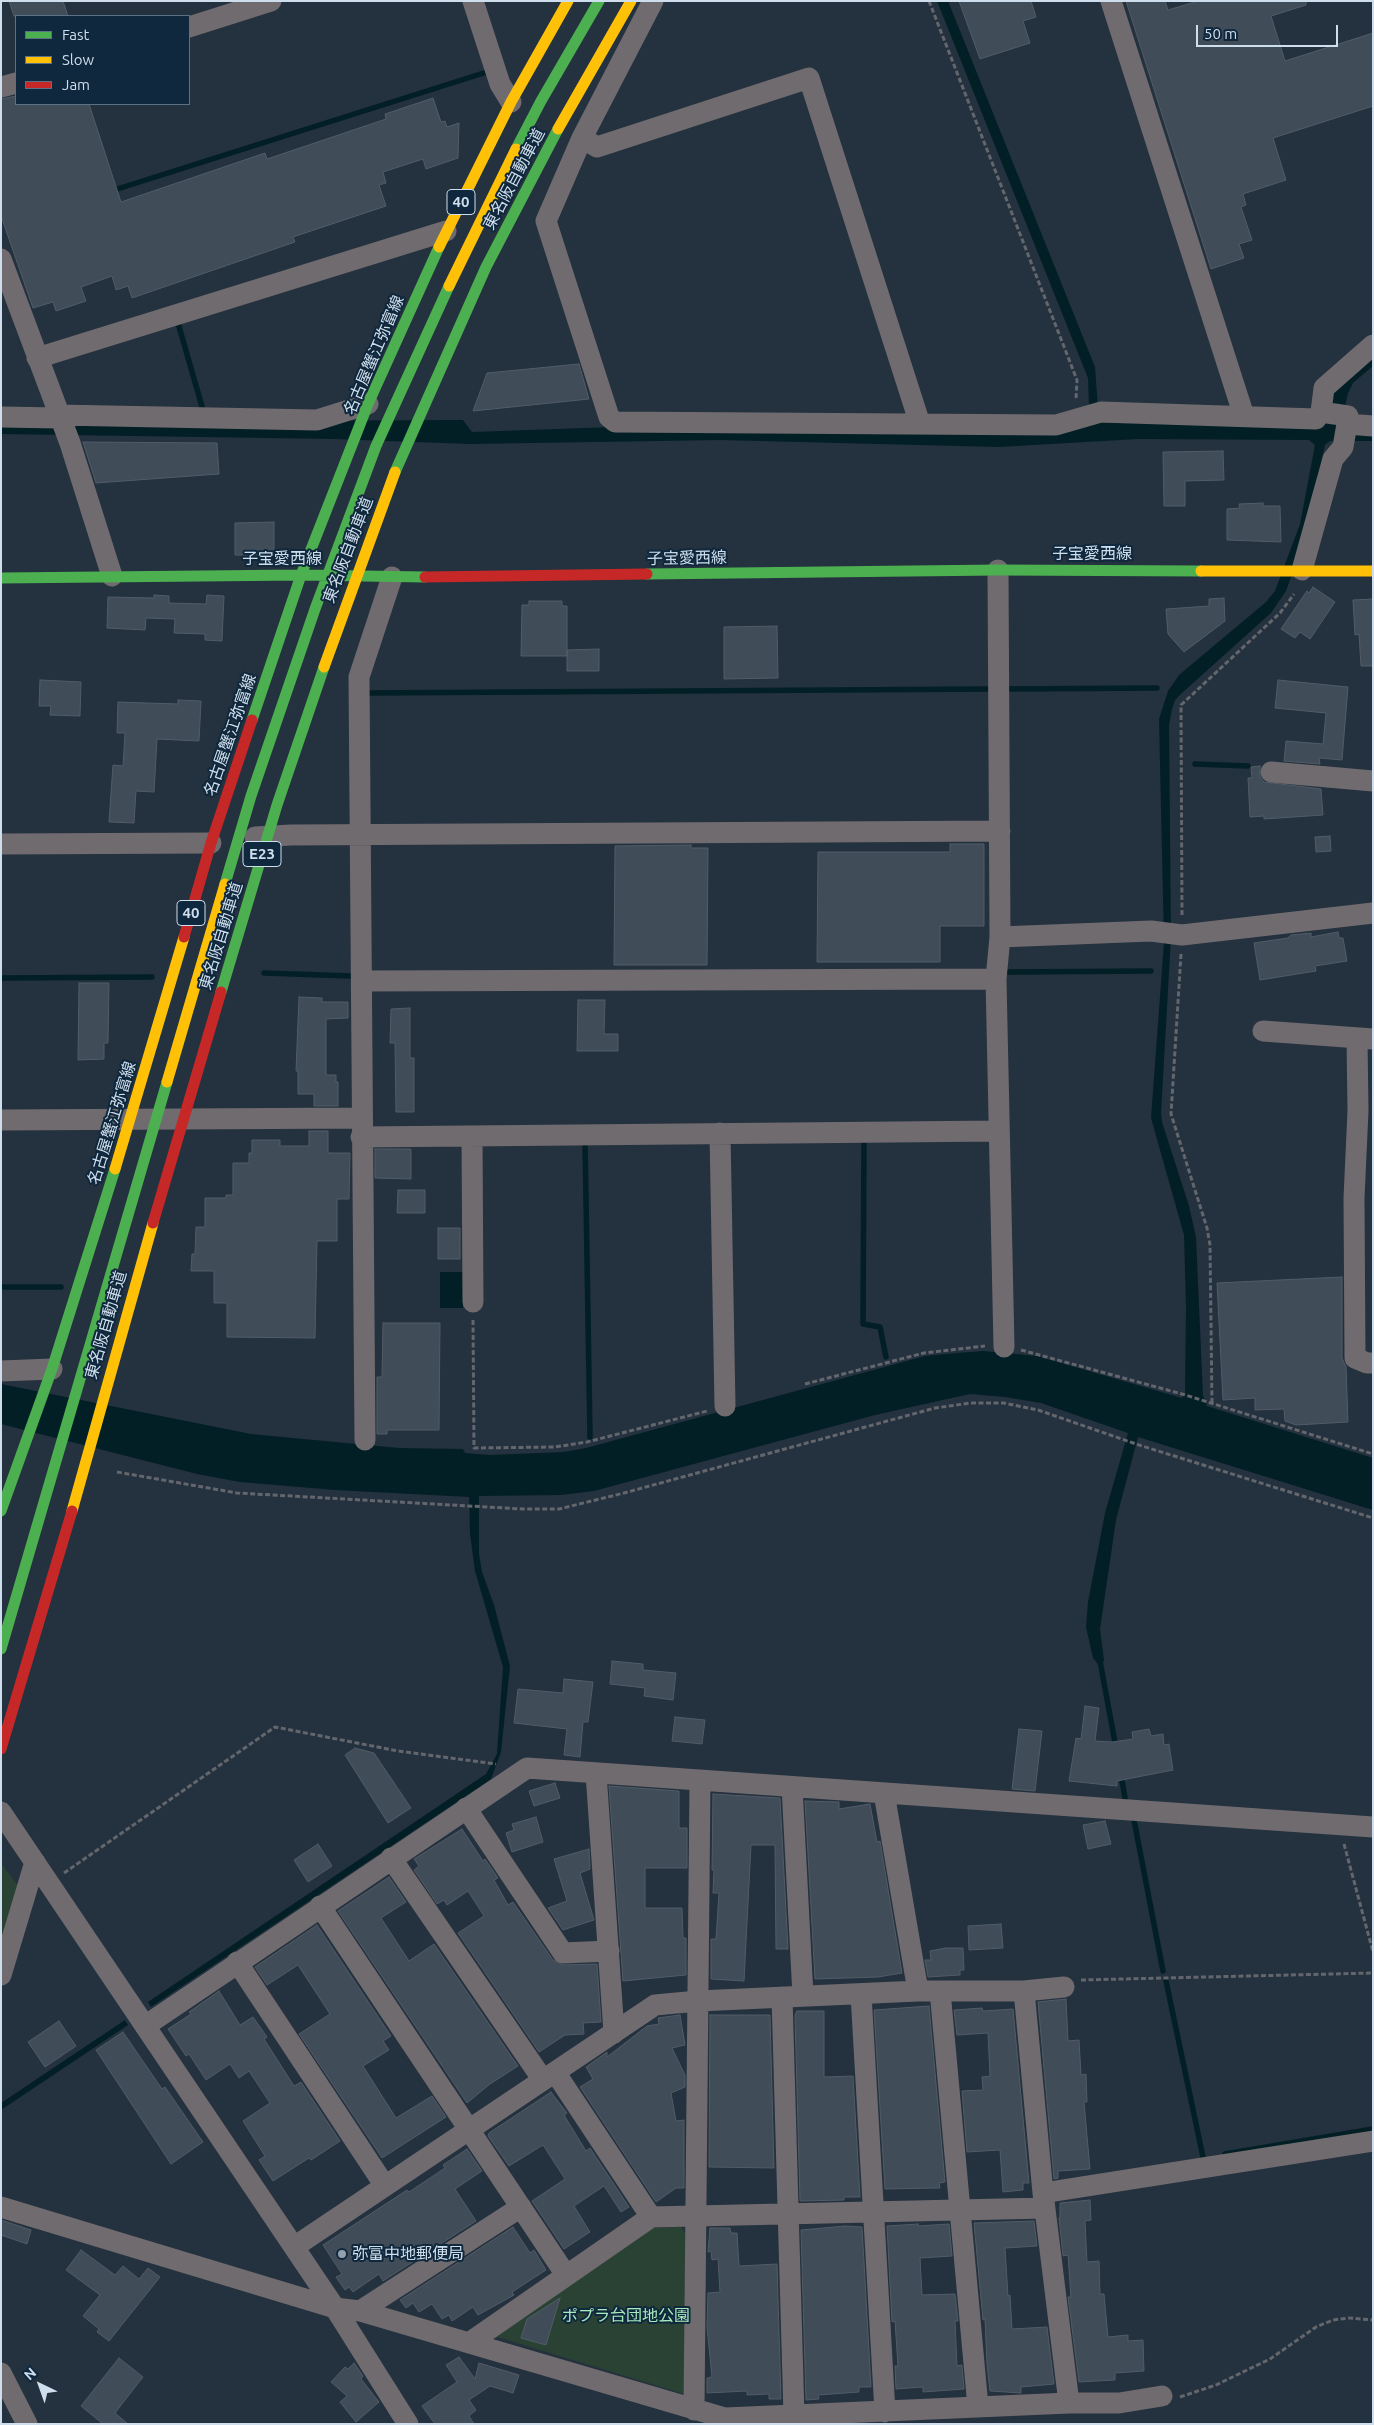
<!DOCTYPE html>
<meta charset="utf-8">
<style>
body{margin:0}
#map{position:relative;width:1374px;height:2425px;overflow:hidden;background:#24313e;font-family:Ubuntu,sans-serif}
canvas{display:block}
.frame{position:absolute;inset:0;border:2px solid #cfdeec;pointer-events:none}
.legend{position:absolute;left:15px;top:15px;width:175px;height:90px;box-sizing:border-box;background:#0f283d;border:1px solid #5c7183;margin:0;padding:6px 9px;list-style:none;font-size:15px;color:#cfdeec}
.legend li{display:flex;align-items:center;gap:10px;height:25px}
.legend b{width:25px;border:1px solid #5c7183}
.north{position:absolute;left:15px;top:2360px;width:50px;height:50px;-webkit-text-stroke:4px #0f283d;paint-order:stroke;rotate:318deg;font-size:14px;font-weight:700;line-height:20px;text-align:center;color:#cfdeec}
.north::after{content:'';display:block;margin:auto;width:18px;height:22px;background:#cfdeec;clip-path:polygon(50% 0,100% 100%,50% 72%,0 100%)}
.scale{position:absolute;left:1196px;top:25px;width:142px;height:22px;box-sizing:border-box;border:2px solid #cfdeec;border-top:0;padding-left:6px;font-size:15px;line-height:18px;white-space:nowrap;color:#cfdeec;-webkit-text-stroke:4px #0f283d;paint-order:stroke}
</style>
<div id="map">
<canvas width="1374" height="2425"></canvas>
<div class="frame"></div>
<ul class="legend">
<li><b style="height:6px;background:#4caf50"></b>Fast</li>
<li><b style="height:6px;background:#ffc107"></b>Slow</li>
<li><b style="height:6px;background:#c62828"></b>Jam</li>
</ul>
<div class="north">N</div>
<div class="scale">50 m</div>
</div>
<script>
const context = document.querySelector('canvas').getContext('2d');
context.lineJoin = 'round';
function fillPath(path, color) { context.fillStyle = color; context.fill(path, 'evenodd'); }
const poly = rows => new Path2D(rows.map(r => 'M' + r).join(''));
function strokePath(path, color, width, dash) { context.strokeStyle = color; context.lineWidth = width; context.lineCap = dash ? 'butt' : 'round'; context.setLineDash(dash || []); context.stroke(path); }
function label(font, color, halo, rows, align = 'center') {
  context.font = font + ' Ubuntu,"Noto Sans JP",sans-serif'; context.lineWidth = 4; context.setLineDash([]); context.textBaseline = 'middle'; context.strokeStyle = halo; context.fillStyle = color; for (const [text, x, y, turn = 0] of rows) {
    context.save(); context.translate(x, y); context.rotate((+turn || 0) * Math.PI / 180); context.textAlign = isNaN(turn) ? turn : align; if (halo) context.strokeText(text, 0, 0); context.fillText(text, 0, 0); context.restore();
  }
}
fillPath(poly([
 [1,1863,19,1887,1,1947],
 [681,2227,685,2233,684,2394,494,2336,652,2228]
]), '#2a4234');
fillPath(poly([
 [937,1,948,1,1095,367,1098,408,1104,423,1316,425,1330,389,1373,349,1373,366,1353,383,1348,393,1344,411,1373,431,1373,441,1330,441,1325,445,1302,546,1286,591,1271,613,1183,692,1175,700,1172,709,1169,725,1171,937,1161,1113,1162,1122,1189,1206,1196,1237,1203,1396,1207,1406,1373,1458,1373,1510,1138,1437,1116,1520,1100,1629,1104,1660,1101,1668,1093,1658,1086,1627,1088,1602,1105,1513,1128,1433,1041,1403,1005,1397,970,1394,875,1415,594,1491,561,1495,479,1496,479,1554,482,1572,494,1605,510,1666,501,1752,491,1779,151,2007,148,2002,486,1774,497,1754,503,1667,475,1571,470,1534,469,1497,335,1490,240,1482,197,1474,1,1424,1,1384,251,1434,399,1448,463,1449,465,1453,490,1455,564,1452,586,1448,925,1356,957,1353,983,1351,1037,1356,1182,1398,1185,1393,1186,1306,1184,1235,1151,1118,1164,942,1159,719,1168,691,1179,675,1266,602,1275,591,1300,524,1315,445,1309,440,1138,439,999,447,720,440,469,444,334,439,1,434,1,422,463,420,472,432,613,427,1054,432,1089,406,1088,378],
 [440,1272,463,1272,463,1308,440,1308],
 [125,2020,128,2025,1,2110,1,2103]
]), '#031f26');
strokePath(poly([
 [111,191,490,71],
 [178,323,203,410],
 [1005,689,1157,688],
 [366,693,989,689],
 [1195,764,1248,766],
 [1009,972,1151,971],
 [264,973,351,976],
 [1,978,152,977],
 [585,1140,590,1437],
 [864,1141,863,1324,880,1327,886,1357],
 [1,1287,61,1287],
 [1100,1661,1116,1748],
 [1121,1774,1125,1798],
 [1134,1820,1163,1971],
 [1166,1981,1203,2157],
 [1225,2154,1373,2129]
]), '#031f26', 5.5);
const building = poly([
 [9,1,63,1,68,16,14,16,9,1],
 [959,1,1031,1,1036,17,1023,21,1030,43,980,59,959,1],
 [1126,1,1165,1,1168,10,1198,1,1306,1,1306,5,1271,16,1285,61,1373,33,1373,106,1273,138,1286,180,1243,194,1246,205,1241,207,1252,240,1239,244,1244,258,1211,269,1126,1],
 [16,96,16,104,89,104,121,202,265,153,267,159,386,119,385,114,433,98,441,122,445,121,447,127,459,123,458,158,426,169,423,159,383,172,386,183,379,185,386,206,293,237,295,242,132,298,128,286,116,290,112,276,81,287,86,301,56,311,53,302,33,308,1,216,1,99,16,96],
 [579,364,589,399,473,411,487,373,579,364],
 [83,442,217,443,219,474,96,483,83,442],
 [1223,451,1224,480,1185,481,1185,506,1164,506,1163,452,1223,451],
 [1263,503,1263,506,1280,506,1281,542,1227,540,1227,509,1240,508,1239,504,1263,503],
 [274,522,274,555,235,555,235,523,274,522],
 [1313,587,1335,602,1310,639,1300,632,1295,638,1281,629,1307,591,1309,593,1313,587],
 [154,595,169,596,169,603,206,604,207,595,224,596,222,641,205,640,205,634,174,633,175,619,146,618,145,630,107,628,108,597,154,598,154,595],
 [1224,598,1225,621,1184,652,1168,634,1166,609,1209,606,1209,599,1224,598],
 [1373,599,1373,666,1361,666,1359,634,1355,635,1353,600,1373,599],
 [529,601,562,601,562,606,567,606,567,656,521,656,522,605,529,605,529,601],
 [777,626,778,678,724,679,724,627,777,626],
 [599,649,599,671,567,671,567,650,599,649],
 [40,680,81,682,80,716,50,715,51,706,39,706,40,680],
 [1278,680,1348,687,1342,760,1319,758,1320,764,1284,761,1286,741,1323,744,1326,713,1275,708,1278,680],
 [178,700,201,701,199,741,157,739,154,792,136,791,134,823,109,822,113,765,123,766,125,733,117,733,118,702,178,704,178,700],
 [1260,766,1260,777,1264,782,1321,789,1323,815,1264,819,1264,816,1250,817,1248,778,1252,778,1251,767,1260,766],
 [1330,836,1331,851,1316,852,1315,837,1330,836],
 [950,844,984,844,984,926,940,926,940,962,817,962,818,852,950,852,950,844],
 [691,845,691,848,708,848,707,965,614,965,615,846,691,845],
 [1338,932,1339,938,1343,938,1347,961,1315,966,1316,971,1260,980,1254,943,1288,938,1291,935,1311,933,1311,937,1338,932],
 [79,983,109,983,108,1043,104,1043,104,1059,78,1060,79,983],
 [299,997,322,998,322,1002,348,1002,348,1018,326,1019,326,1075,336,1075,336,1082,338,1082,338,1106,314,1106,314,1094,298,1094,298,1071,296,1071,299,997],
 [578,1000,605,1000,604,1034,618,1034,618,1051,577,1051,578,1000],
 [410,1008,410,1058,414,1058,414,1112,396,1112,395,1043,390,1043,391,1009,410,1008],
 [309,1131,328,1131,328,1153,350,1153,349,1199,337,1199,337,1241,317,1241,315,1338,227,1337,227,1303,214,1303,214,1271,191,1271,192,1254,195,1254,196,1227,205,1227,205,1198,226,1198,226,1195,233,1195,233,1163,249,1163,249,1153,252,1153,252,1140,280,1140,280,1146,309,1146,309,1131],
 [375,1149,411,1149,411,1179,375,1178,375,1149],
 [398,1190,425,1190,425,1213,397,1213,398,1190],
 [438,1228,460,1228,460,1259,438,1259,438,1228],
 [1342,1277,1342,1358,1346,1367,1348,1422,1296,1425,1285,1421,1284,1409,1255,1410,1255,1398,1223,1400,1217,1283,1342,1277],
 [383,1323,440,1323,439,1430,387,1430,387,1434,377,1434,377,1377,382,1377,383,1323],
 [612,1661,643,1664,643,1670,676,1673,673,1700,644,1696,645,1688,610,1684,612,1661],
 [564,1679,593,1682,588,1722,583,1722,580,1757,564,1755,567,1729,514,1723,518,1689,563,1693,564,1679],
 [1085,1706,1099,1708,1095,1741,1112,1742,1133,1739,1132,1732,1149,1729,1151,1736,1163,1734,1164,1745,1169,1744,1173,1770,1117,1781,1117,1786,1069,1781,1076,1738,1081,1739,1085,1706],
 [675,1717,705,1720,702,1744,672,1741,675,1717],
 [1019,1729,1042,1731,1035,1791,1012,1789,1019,1729],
 [355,1748,374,1753,411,1808,388,1823,345,1755,355,1748],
 [555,1783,560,1798,534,1806,529,1791,555,1783],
 [609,1786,679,1791,679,1828,687,1828,687,1868,645,1868,645,1908,682,1908,683,1938,686,1938,686,1975,623,1981,609,1786],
 [713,1794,780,1798,788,1949,776,1949,775,1845,751,1845,744,1981,711,1979,711,1939,716,1939,719,1893,713,1893,714,1870,712,1870,713,1794],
 [805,1801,839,1802,839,1809,870,1804,877,1842,880,1841,902,1973,878,1977,815,1979,805,1801],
 [536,1817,543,1842,512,1852,506,1833,514,1830,512,1824,536,1817],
 [1105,1821,1111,1844,1088,1849,1083,1825,1105,1821],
 [462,1829,483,1861,485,1859,498,1878,494,1880,508,1905,513,1902,553,1960,563,1965,597,1964,601,2022,583,2023,584,2034,565,2035,539,2052,458,1933,484,1916,468,1891,447,1905,444,1900,437,1904,414,1870,419,1866,414,1859,462,1829],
 [318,1844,332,1866,308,1882,294,1860,318,1844],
 [589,1849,590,1869,580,1873,594,1920,563,1930,548,1908,567,1901,554,1859,589,1849],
 [389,1877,406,1902,381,1918,409,1961,434,1944,518,2066,490,2084,467,2103,338,1911,389,1877],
 [1001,1924,1003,1948,969,1950,968,1926,1001,1924],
 [317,1925,391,2036,383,2041,389,2050,363,2066,396,2118,432,2096,446,2117,382,2158,299,2034,330,2014,298,1965,267,1985,255,1967,317,1925],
 [946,1948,963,1948,964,1970,960,1970,960,1975,928,1977,925,1960,931,1960,930,1951,946,1948],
 [219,1991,240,2025,253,2017,267,2037,264,2039,294,2086,301,2082,340,2141,311,2160,309,2158,273,2181,259,2160,265,2156,243,2121,270,2103,249,2071,239,2078,230,2064,206,2080,189,2054,186,2056,168,2029,191,2014,189,2012,219,1991],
 [1066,1999,1068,2041,1079,2040,1081,2075,1086,2074,1087,2102,1084,2102,1090,2169,1058,2171,1058,2178,1054,2179,1038,2002,1066,1999],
 [929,2006,945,2182,939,2183,940,2188,885,2189,874,2010,929,2006],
 [982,2008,983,2011,1013,2009,1029,2183,1023,2183,1023,2190,1003,2192,1000,2150,967,2152,962,2091,983,2090,982,2077,990,2076,988,2033,957,2035,954,2010,982,2008],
 [797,2011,824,2011,824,2077,853,2076,860,2197,844,2197,844,2200,800,2201,795,2015,797,2011],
 [680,2015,685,2045,672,2048,685,2075,685,2087,671,2093,676,2121,684,2120,684,2188,676,2188,656,2202,580,2087,593,2079,586,2067,607,2052,607,2057,647,2026,659,2024,658,2018,680,2015],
 [710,2015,770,2015,774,2168,709,2167,710,2015],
 [59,2021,76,2046,45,2067,28,2042,59,2021],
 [123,2032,162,2089,165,2087,203,2142,171,2164,96,2050,123,2032],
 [551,2092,567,2113,564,2115,586,2151,590,2148,629,2207,621,2212,604,2186,574,2206,590,2232,564,2249,532,2201,565,2179,543,2145,509,2166,488,2136,489,2133,551,2092],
 [467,2149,482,2171,455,2189,476,2221,383,2281,379,2274,353,2292,349,2287,345,2290,336,2277,342,2274,323,2245,407,2190,409,2192,445,2168,443,2165,467,2149],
 [1090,2200,1091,2220,1085,2221,1087,2262,1099,2261,1100,2294,1104,2294,1108,2337,1128,2335,1128,2341,1143,2340,1144,2371,1115,2373,1115,2380,1079,2382,1068,2297,1071,2297,1068,2255,1063,2256,1059,2218,1060,2217,1060,2203,1090,2200],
 [1,2220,31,2230,27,2244,1,2235,1,2220],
 [1034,2221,1037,2246,1005,2248,1008,2296,1010,2295,1012,2329,1047,2327,1054,2384,1021,2387,1021,2393,990,2391,987,2364,985,2319,983,2320,974,2223,1034,2221],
 [918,2224,918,2226,949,2224,952,2256,920,2258,922,2295,955,2294,958,2321,955,2321,957,2366,962,2365,964,2389,923,2392,923,2387,896,2389,895,2366,898,2366,895,2321,892,2322,887,2226,918,2224],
 [845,2226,862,2227,871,2387,859,2387,859,2392,818,2395,819,2399,806,2400,801,2230,845,2226],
 [513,2227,530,2253,534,2250,546,2270,512,2292,514,2295,478,2315,473,2307,452,2321,449,2315,442,2319,432,2304,419,2312,413,2303,406,2308,400,2300,513,2227],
 [710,2228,730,2228,731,2233,737,2233,739,2266,777,2264,781,2399,769,2399,769,2394,747,2395,747,2391,707,2393,707,2378,712,2377,707,2327,708,2293,720,2292,718,2259,712,2260,711,2251,708,2252,710,2228],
 [81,2250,115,2275,123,2266,139,2279,148,2268,160,2277,109,2341,97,2332,99,2329,83,2316,100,2295,66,2270,81,2250],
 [560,2298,546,2345,521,2338,527,2319,560,2298],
 [459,2357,475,2379,479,2363,519,2375,513,2393,490,2386,469,2400,476,2410,469,2416,474,2424,435,2424,422,2406,457,2382,446,2365,459,2357],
 [119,2358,143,2377,115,2413,128,2424,103,2424,81,2406,119,2358],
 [354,2363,363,2376,361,2379,379,2402,356,2422,340,2402,347,2396,331,2382,345,2367,348,2369,354,2363]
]);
fillPath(building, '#404c58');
strokePath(building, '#515c67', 1);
strokePath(poly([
 [929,1,1077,380,1076,399],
 [1182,915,1181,705,1280,613,1294,594],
 [1181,954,1171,1114,1207,1228,1210,1245,1212,1404],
 [473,1320,474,1448,555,1447,587,1442,707,1411],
 [1021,1350,1182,1394,1373,1454],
 [805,1384,924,1353,985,1346],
 [117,1472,237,1493,523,1509,559,1509,624,1493,935,1408,971,1403,1004,1403,1038,1410,1139,1445,1373,1518],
 [1344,1844,1373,1952],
 [64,1873,275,1727,398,1751,496,1764],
 [1081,1980,1373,1973],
 [1180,2397,1216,2385,1270,2359,1316,2327,1333,2320,1349,2318,1373,2320]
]), '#63666c', 3, [5, 2.5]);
strokePath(poly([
 [473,1,500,84,511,102],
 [653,1,582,138,546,221,609,417,615,422,1056,425,1101,412,1316,419,1321,412,1324,388,1373,345],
 [1111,1,1244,416],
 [189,27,271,1],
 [1,87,16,83],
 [582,138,597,147,809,78,920,424],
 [1,259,70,443,112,576],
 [37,358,446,231],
 [1321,412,1348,416,1347,424,1373,426],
 [58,415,317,420,368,404],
 [1,417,59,418],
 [998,570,1000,937,996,979,1004,1347],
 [1302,570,1333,459,1343,447,1347,424],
 [1271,772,1373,781],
 [255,837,291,835,1000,831],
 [1,844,211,843],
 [1000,937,1151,931,1182,935,1373,913],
 [362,981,996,979],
 [1263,1031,1373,1039],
 [1357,1038,1358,1111,1354,1198,1355,1358,1367,1363,1373,1363],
 [1,1120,361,1118],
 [720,1133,725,1406],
 [472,1136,473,1302],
 [361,1137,999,1131],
 [1,1371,52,1369],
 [365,1440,359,677,392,577],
 [596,1773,614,2033],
 [792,1787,803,1996],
 [466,1808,563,1953,609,1951],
 [1,1812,335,2308,408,2424],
 [391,1858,543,2080],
 [320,1906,566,2275],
 [237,1962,385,2186],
 [1,1975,35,1862],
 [940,1991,978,2407],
 [1024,1991,1064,1987],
 [861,1994,885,2412],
 [782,1997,794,2416],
 [145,2026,527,1768,1373,1827],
 [555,2072,651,2217],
 [1043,2193,1373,2141],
 [1,2207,335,2308,360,2311,725,2418,1069,2403,1043,2193,1024,1991,918,1991,884,1793],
 [294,2247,655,2005,698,2001,918,1991],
 [360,2311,521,2207],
 [469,2343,651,2217,1045,2208],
 [1,2373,27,2424],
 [1069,2403,1119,2403,1162,2396],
 [694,2410,700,1781]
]), '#706b6f', 21);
strokePath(poly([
 [516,149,541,101,599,1],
 [395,472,486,267,558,129],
 [647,574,998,570,1201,571],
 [1,578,301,575,425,577],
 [252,720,301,575,368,404,439,247],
 [225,884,251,796,315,609,376,446,449,286],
 [221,992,277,805,324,667],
 [1,1511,52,1369,115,1169],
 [1,1649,167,1082]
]), '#4caf50', 11);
strokePath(poly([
 [558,129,631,1],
 [439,247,511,102,568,1],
 [449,286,516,149],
 [1201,571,1373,571],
 [324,667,395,472],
 [167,1082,225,884],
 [115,1169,184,937],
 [72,1511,153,1223]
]), '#ffc107', 11);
strokePath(poly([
 [425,577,647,574],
 [184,937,211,843,252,720],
 [153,1223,221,992],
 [1,1749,72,1511]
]), '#c62828', 11);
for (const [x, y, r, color] of [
 [342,2254,5,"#93a1af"]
]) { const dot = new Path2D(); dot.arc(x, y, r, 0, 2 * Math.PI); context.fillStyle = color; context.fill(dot); strokePath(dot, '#0f283d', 2); }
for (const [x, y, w] of [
 [461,202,28],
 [262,854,38],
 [191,913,28]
]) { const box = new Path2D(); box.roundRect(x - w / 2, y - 12.5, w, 25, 4); context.fillStyle = '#0f283d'; context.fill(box); strokePath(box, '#cfdeec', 1); }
label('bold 15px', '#cfdeec', null, [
 ["40",461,202],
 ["E23",262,854],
 ["40",191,913]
]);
label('16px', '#cfdeec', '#0f283d', [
 ["東名阪自動車道",514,179,-62],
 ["名古屋蟹江弥富線",374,355,-67],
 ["東名阪自動車道",348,550,-69],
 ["子宝愛西線",1092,554],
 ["子宝愛西線",687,558,-1],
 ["子宝愛西線",282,559],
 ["名古屋蟹江弥富線",230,735,-71],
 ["東名阪自動車道",221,936,-73],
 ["名古屋蟹江弥富線",112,1123,-73],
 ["東名阪自動車道",106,1325,-74]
]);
label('16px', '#cfdeec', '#0f283d', [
 ["弥富中地郵便局",352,2254]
], 'left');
label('16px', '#a7eabb', '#0f283d', [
 ["ポプラ台団地公園",626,2316]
]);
</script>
